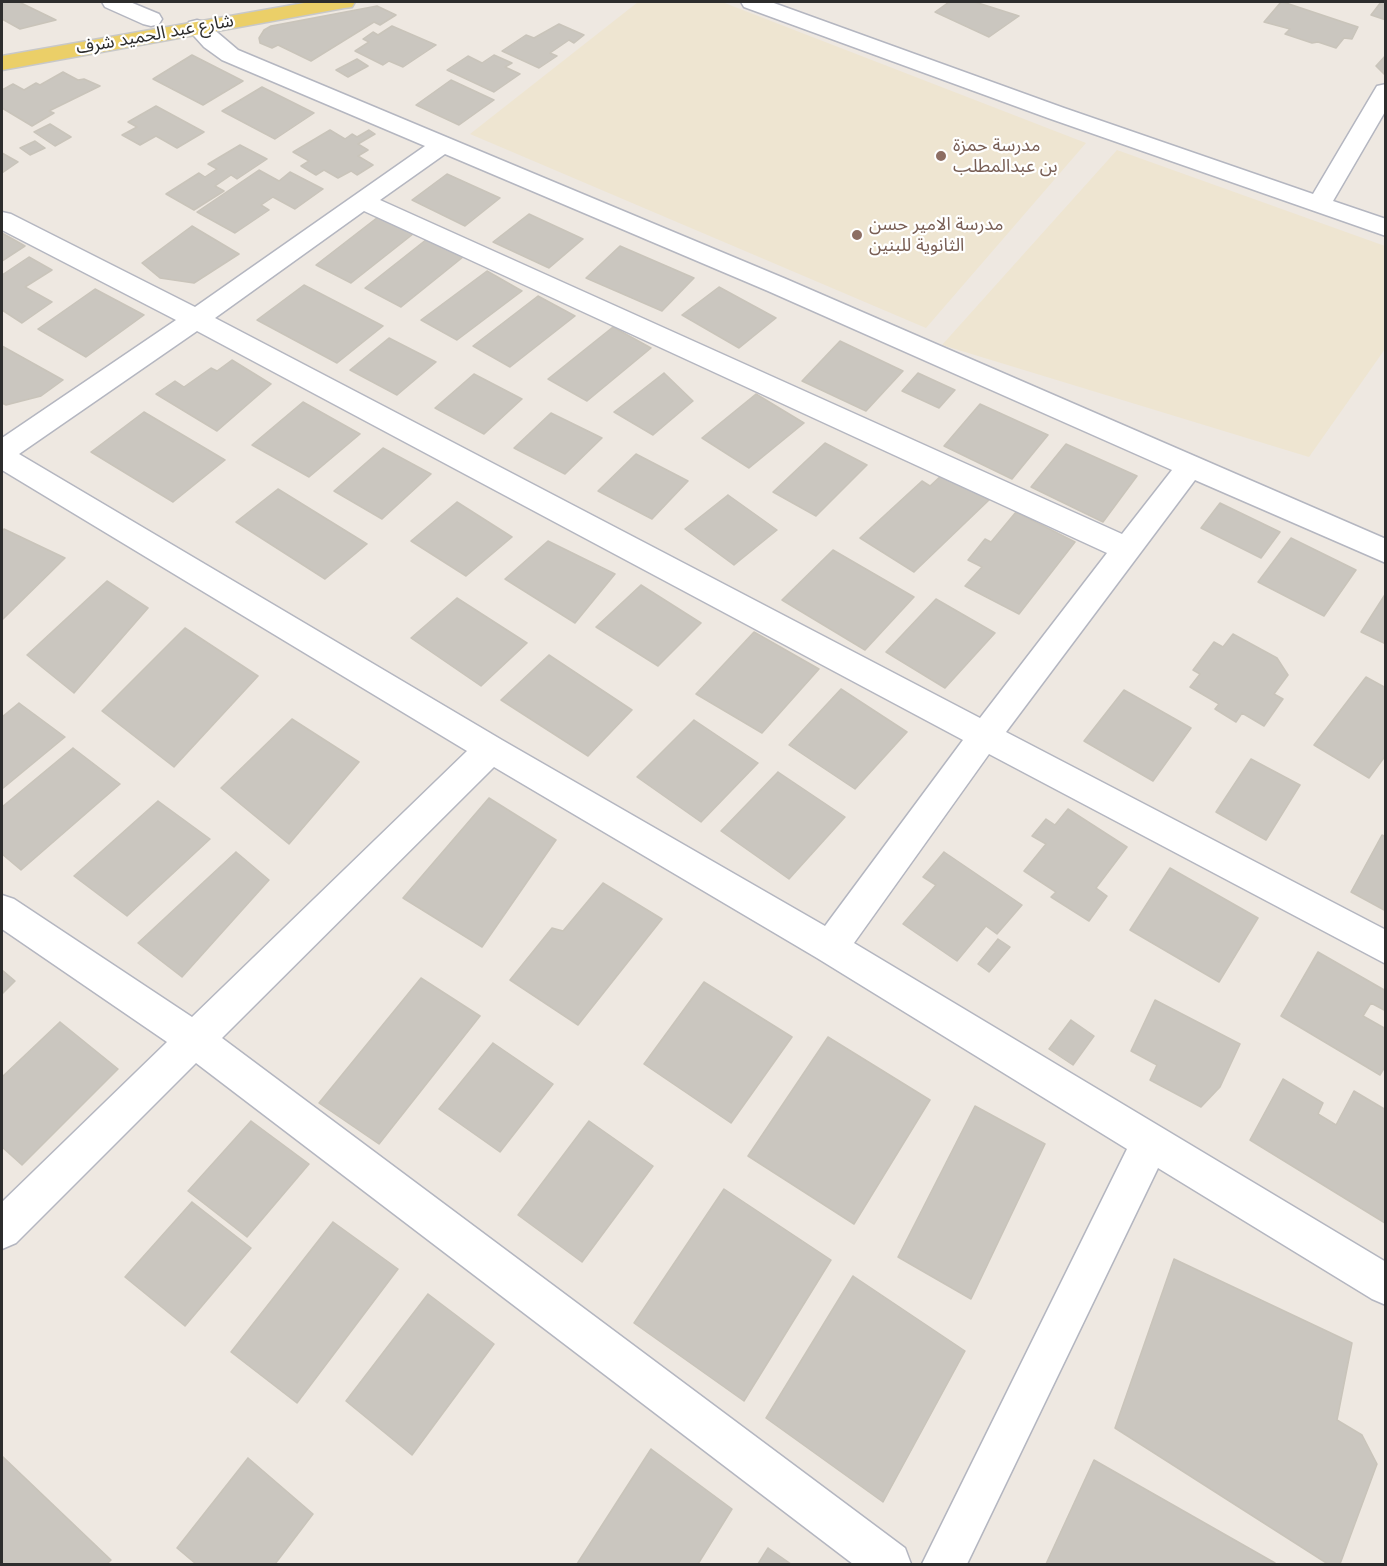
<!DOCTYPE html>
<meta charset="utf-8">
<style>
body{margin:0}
#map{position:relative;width:1387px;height:1566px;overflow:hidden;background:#eee8e1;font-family:"Varela Round",sans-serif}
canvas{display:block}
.frame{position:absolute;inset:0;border:3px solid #2d2d2d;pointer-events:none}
</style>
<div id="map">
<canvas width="1387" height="1566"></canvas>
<div class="frame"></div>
</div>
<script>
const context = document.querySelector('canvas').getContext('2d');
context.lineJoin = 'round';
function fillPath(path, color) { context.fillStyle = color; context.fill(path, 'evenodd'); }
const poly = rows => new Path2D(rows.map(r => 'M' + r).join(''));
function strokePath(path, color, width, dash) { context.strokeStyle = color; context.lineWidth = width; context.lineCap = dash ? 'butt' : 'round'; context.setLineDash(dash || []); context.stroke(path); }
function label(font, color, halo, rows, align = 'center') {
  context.font = font + ' "Varela Round","Noto Sans Arabic",sans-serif'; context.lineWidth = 4.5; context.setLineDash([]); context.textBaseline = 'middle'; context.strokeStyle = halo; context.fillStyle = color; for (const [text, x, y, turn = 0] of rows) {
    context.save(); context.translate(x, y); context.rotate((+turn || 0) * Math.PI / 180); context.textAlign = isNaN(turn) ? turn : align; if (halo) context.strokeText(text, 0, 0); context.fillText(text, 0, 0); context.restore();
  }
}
fillPath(poly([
 [638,2,722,2,1086,143,926,328,470,134],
 [1117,150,1385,246,1385,349,1309,457,942,345]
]), '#eee5d1');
const building = poly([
 [2,2,19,2,56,20,20,29,2,19,2,2],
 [949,2,975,2,1019,16,989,37,935,12,949,2],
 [1281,2,1283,2,1358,27,1352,39,1344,38,1336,48,1318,42,1312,43,1285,34,1290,29,1264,22,1281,2],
 [1381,2,1386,2,1386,20,1371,15,1381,2],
 [377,6,396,15,380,25,374,22,311,61,278,45,272,48,260,43,259,38,264,30,271,26,377,6],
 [559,24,584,35,574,43,569,40,550,53,557,56,539,68,502,51,526,35,534,38,559,24],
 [392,26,436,45,403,67,389,61,383,65,355,51,369,42,363,39,373,32,378,35,392,26],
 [192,55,243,81,203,105,153,79,192,55],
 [494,55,512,63,505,67,520,74,494,92,447,70,468,56,482,63,494,55],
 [1386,55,1386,76,1376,66,1386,55],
 [357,59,368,66,348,77,336,70,357,59],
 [63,72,78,80,84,79,100,86,49,111,54,113,32,126,2,108,2,90,13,84,24,90,36,83,40,85,63,72],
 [451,80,494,100,459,125,416,105,451,80],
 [262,87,314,113,275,139,222,111,262,87],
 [156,106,204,132,177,148,156,136,140,145,122,135,137,127,128,122,156,106],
 [50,124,71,137,55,146,34,132,50,124],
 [330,130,345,139,352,134,357,137,369,130,375,134,358,144,368,150,358,156,373,165,357,175,351,171,338,178,324,170,316,175,301,166,309,161,293,152,330,130],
 [35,141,45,148,30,155,20,148,35,141],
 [240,145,267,159,237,179,231,175,215,186,224,191,194,210,166,194,199,173,205,177,217,169,208,164,240,145],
 [2,153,18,162,2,173,2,153],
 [259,170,279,181,290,172,323,189,295,209,273,197,261,205,269,210,235,233,197,212,259,170],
 [447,174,500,198,465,226,412,200,447,174],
 [529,214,583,239,549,268,493,242,529,214],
 [378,217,413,234,351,283,316,265,378,217],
 [192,226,239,254,194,283,160,278,142,263,192,226],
 [2,233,25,246,2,261,2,233],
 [427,239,463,257,401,307,365,288,427,239],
 [620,246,694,278,662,311,586,278,620,246],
 [29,257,52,270,25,287,52,302,22,323,2,310,2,275,29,257],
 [487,271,522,291,457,340,421,320,487,271],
 [304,285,383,326,337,363,257,320,304,285],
 [719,287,776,318,739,348,682,315,719,287],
 [95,289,144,315,86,357,38,329,95,289],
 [538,296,575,316,510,367,473,346,538,296],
 [613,327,651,348,587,401,548,379,613,327],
 [389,338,436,362,397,395,350,370,389,338],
 [840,341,903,371,866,411,802,381,840,341],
 [2,346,63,380,41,396,6,405,2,403,2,346],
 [232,360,271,384,217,431,156,394,175,381,184,387,211,368,217,371,232,360],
 [664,373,693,401,653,435,614,412,664,373],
 [918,373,955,390,939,408,902,391,918,373],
 [474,374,522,399,484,434,435,408,474,374],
 [756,394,804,423,749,468,702,438,756,394],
 [303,402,360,434,309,477,252,445,303,402],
 [980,404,1048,435,1012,479,944,446,980,404],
 [144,412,225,460,173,502,91,452,144,412],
 [551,413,602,438,565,474,514,448,551,413],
 [825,443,867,465,816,516,773,492,825,443],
 [1066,444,1137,476,1103,522,1031,487,1066,444],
 [383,448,431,474,382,519,334,491,383,448],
 [636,454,688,481,652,519,598,491,636,454],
 [943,474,989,500,914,572,860,538,922,481,930,486,943,474],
 [278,489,367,544,325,579,236,522,278,489],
 [728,495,777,530,734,565,685,529,728,495],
 [457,502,512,537,466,576,411,541,457,502],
 [1220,503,1280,532,1261,558,1201,528,1220,503],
 [1016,512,1075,542,1019,614,965,586,982,567,968,560,985,539,991,542,1016,512],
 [4,529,65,558,2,620,2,531,4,529],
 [1291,538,1356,570,1324,616,1258,582,1291,538],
 [548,541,615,574,575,623,505,579,548,541],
 [833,550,914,597,865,650,782,600,833,550],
 [107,581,148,608,74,693,27,655,107,581],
 [641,585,701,623,658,666,596,627,641,585],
 [1386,593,1386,644,1361,632,1386,593],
 [457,598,527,643,481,686,411,638,457,598],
 [936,599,995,633,945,688,886,652,936,599],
 [185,628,258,676,174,767,102,711,185,628],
 [754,632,819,669,762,733,696,694,754,632],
 [1233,634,1277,658,1288,675,1274,694,1283,699,1264,726,1242,713,1236,722,1215,709,1219,704,1190,687,1200,674,1193,670,1214,642,1223,647,1233,634],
 [549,655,632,710,588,756,501,700,549,655],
 [1366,677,1386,688,1386,755,1369,778,1314,745,1366,677],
 [841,689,907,732,855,789,789,745,841,689],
 [1124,690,1191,728,1153,781,1084,741,1124,690],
 [19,703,65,737,2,789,2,717,19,703],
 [292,719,359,762,289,844,221,788,292,719],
 [694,720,758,763,701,822,637,777,694,720],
 [73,748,120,784,21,870,2,854,2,807,73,748],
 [1251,759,1300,785,1266,840,1216,812,1251,759],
 [778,772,845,817,789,879,721,831,778,772],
 [489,798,556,840,482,947,403,898,489,798],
 [158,801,210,839,127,916,74,876,158,801],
 [1068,809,1127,847,1096,888,1107,896,1089,921,1051,897,1056,892,1024,871,1046,844,1032,836,1046,819,1055,825,1068,809],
 [1382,835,1386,837,1386,911,1351,892,1382,835],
 [236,852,269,880,182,977,138,943,236,852],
 [944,852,1022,905,997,934,986,926,957,961,903,924,936,885,923,877,944,852],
 [1170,868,1258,918,1219,982,1130,930,1170,868],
 [603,883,662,919,578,1025,510,980,552,928,563,931,603,883],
 [998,939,1010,947,989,972,978,964,998,939],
 [1318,952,1386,991,1386,1011,1371,1003,1363,1016,1386,1029,1386,1065,1380,1075,1281,1016,1318,952],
 [2,970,15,981,2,994,2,970],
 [421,978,480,1016,379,1144,319,1103,421,978],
 [704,982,792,1037,731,1123,644,1064,704,982],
 [1155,1000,1240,1044,1220,1087,1201,1107,1150,1080,1157,1065,1131,1051,1155,1000],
 [1071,1020,1094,1036,1073,1065,1049,1049,1071,1020],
 [60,1022,118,1069,22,1165,2,1147,2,1077,60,1022],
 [828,1037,930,1100,854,1224,748,1156,828,1037],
 [493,1043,553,1084,500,1152,439,1109,493,1043],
 [1283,1079,1323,1103,1318,1114,1336,1125,1354,1091,1386,1110,1385,1223,1250,1140,1283,1079],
 [975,1106,1045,1144,971,1299,898,1257,975,1106],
 [251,1121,309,1164,247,1237,188,1191,251,1121],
 [589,1121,653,1166,582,1262,518,1215,589,1121],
 [724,1189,831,1260,744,1401,634,1323,724,1189],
 [192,1202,251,1248,185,1326,125,1277,192,1202],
 [333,1222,398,1269,297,1403,231,1352,333,1222],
 [1174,1259,1352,1343,1337,1420,1362,1435,1377,1464,1340,1564,1328,1564,1115,1428,1174,1259],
 [853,1276,965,1351,883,1502,766,1418,853,1276],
 [428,1294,494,1344,412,1455,346,1401,428,1294],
 [651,1449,732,1509,698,1564,577,1564,651,1449],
 [2,1456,111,1560,107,1564,2,1564,2,1456],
 [248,1458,313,1514,275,1564,196,1564,177,1548,248,1458],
 [1094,1460,1275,1563,1274,1564,1046,1564,1094,1460],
 [768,1548,791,1564,758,1564,768,1548]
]);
fillPath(building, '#cac6bf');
strokePath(building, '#c9c4ba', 1.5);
const minor = poly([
 [102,2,130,2,159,14,162,19,159,24,151,26,143,24,105,7,102,2],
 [741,2,771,2,1064,108,1313,194,1374,91,1377,86,1386,84,1386,110,1333,201,1386,219,1386,236,1048,118,744,7,741,2],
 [197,20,205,22,238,50,786,279,1386,539,1386,563,1195,480,1006,732,1386,930,1386,964,989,754,854,943,1386,1262,1386,1305,1372,1299,1158,1168,967,1564,922,1564,1127,1149,817,958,494,767,222,1038,905,1548,911,1564,853,1564,196,1063,16,1243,2,1249,2,1202,167,1042,2,929,2,895,14,899,192,1017,467,751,2,470,2,438,176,320,2,230,2,212,11,214,195,307,425,146,222,60,204,47,186,27,189,22,197,20],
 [445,154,768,291,1172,470,1122,534,380,200,445,154],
 [364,211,1107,553,980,718,215,318,364,211],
 [197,331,963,740,825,926,502,740,19,454,197,331]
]);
const major = poly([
 [310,2,355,2,352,7,344,8,2,70,2,56,310,2]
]);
strokePath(minor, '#b4b6c0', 3);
strokePath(major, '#c8c8c8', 3);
fillPath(minor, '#fff');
fillPath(major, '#ebcf68');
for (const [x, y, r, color] of [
 [941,156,6,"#8d6e63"],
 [857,235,6,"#8d6e63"]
]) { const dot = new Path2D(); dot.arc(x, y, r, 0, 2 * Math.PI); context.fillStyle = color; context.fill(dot); strokePath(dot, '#fff', 2); }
label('18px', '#2d2d2d', '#fff', [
 ["شارع عبد الحميد شرف",155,35,-10]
]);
label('18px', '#785e54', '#fff', [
 ["مدرسة حمزة",953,146],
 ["بن عبدالمطلب",953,167],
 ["مدرسة الامير حسن",869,225],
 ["الثانوية للبنين",869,246]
], 'left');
</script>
